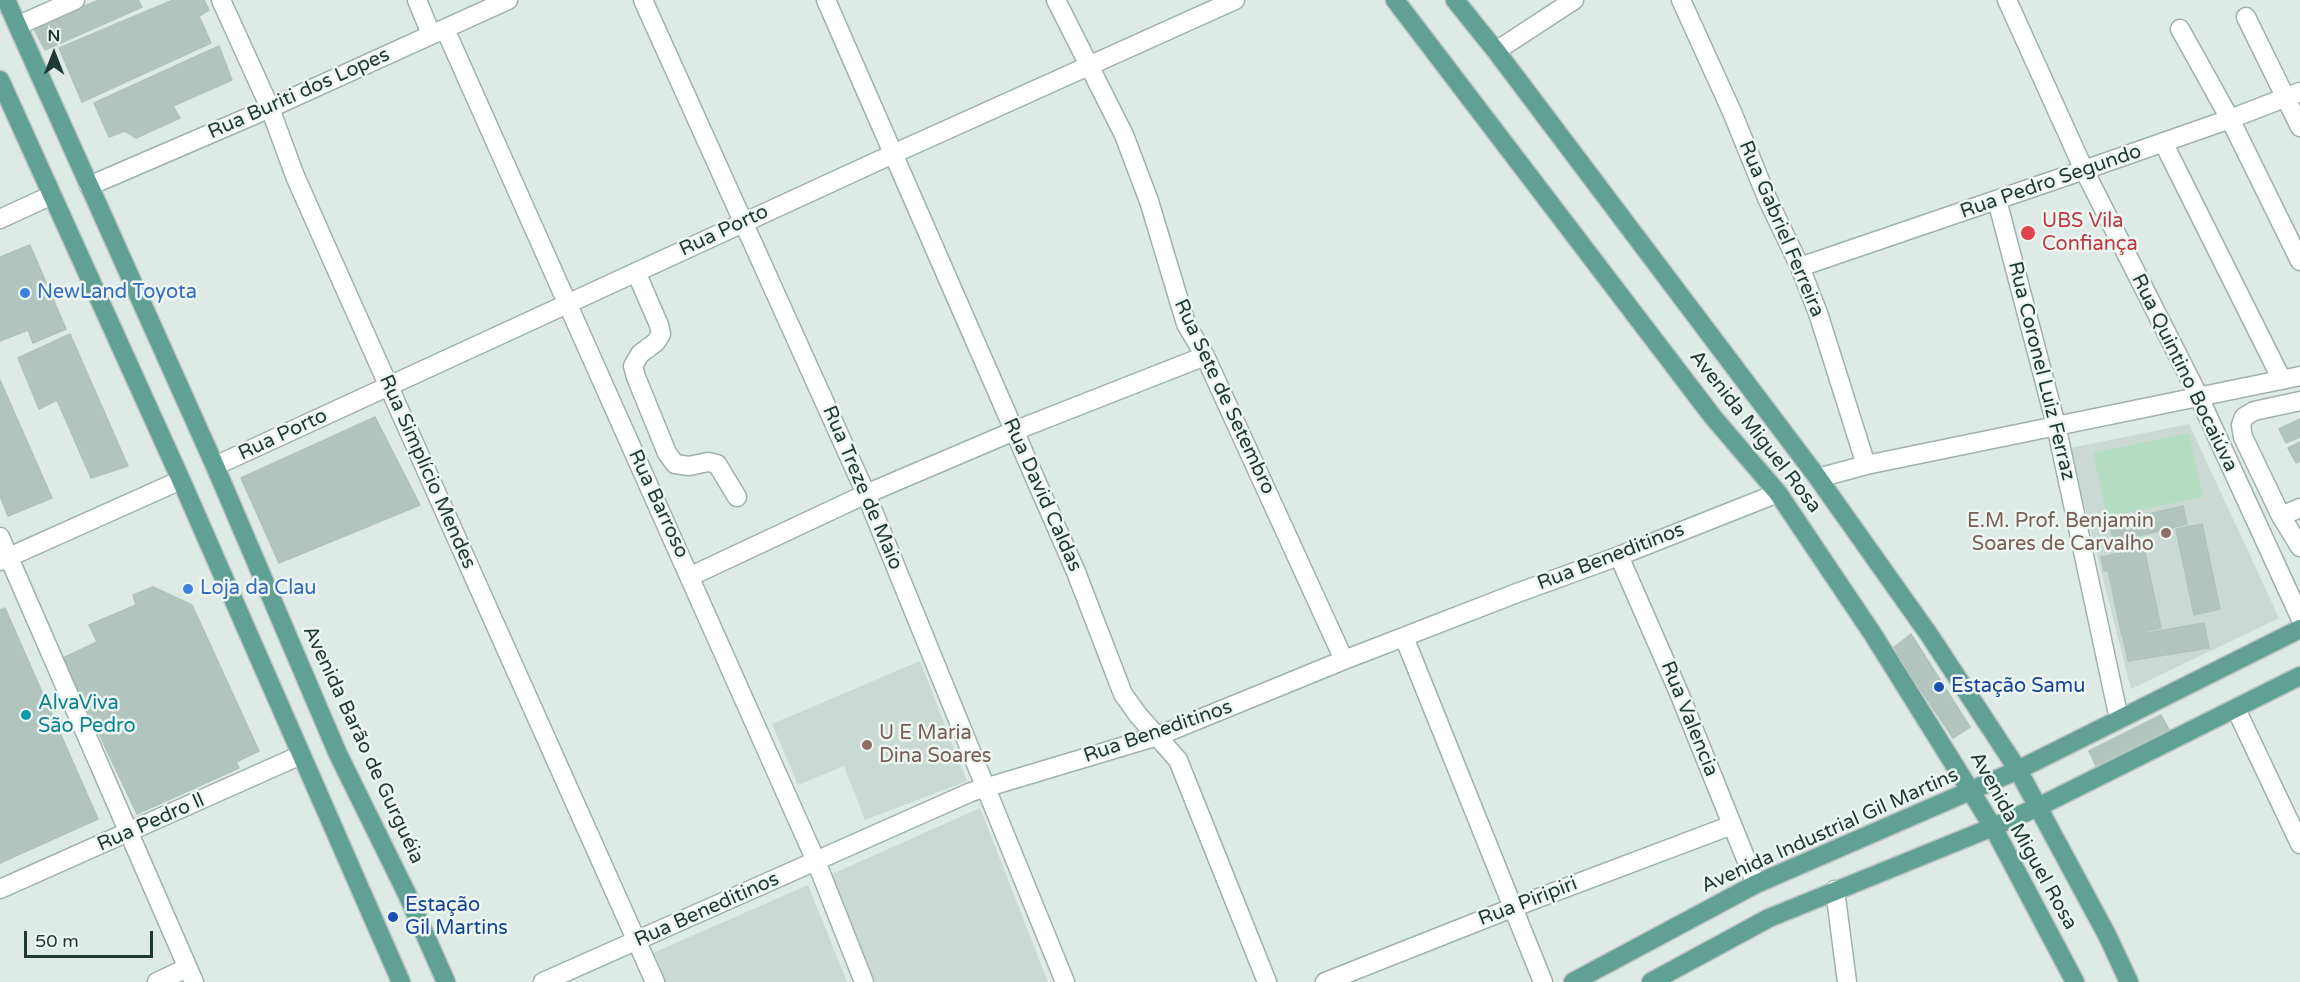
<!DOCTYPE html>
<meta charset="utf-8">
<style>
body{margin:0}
#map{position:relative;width:2300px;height:982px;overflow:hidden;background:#ddeae5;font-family:"Varela Round",sans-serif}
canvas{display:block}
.north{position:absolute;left:24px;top:24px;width:60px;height:60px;-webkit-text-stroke:4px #edf6f2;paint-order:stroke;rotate:0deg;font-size:16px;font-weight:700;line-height:24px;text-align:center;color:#1e3933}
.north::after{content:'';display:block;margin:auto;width:21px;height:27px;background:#1e3933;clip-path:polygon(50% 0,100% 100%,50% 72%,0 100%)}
.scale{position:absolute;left:24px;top:931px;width:129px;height:27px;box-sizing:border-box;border:3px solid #1e3933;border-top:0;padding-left:8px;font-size:18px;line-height:21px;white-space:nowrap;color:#1e3933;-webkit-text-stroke:4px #edf6f2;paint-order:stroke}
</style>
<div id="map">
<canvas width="2300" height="982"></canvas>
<div class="north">N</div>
<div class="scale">50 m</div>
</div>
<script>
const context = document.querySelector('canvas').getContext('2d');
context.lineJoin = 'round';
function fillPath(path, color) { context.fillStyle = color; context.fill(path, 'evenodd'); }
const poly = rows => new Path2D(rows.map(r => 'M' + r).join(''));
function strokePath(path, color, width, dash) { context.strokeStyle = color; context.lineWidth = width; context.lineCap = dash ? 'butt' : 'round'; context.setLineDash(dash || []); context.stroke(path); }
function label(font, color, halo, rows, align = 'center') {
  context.font = font + ' "Varela Round",sans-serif'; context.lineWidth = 5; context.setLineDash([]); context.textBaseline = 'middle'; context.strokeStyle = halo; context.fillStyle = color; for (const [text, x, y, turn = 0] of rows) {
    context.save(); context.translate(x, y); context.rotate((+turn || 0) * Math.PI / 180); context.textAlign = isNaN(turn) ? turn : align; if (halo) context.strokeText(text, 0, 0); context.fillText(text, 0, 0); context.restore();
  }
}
fillPath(poly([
 [2189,424,2279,618,2131,689,2070,448],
 [920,661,967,781,865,820,844,766,798,785,772,724],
 [980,808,1048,982,871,982,830,875],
 [808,885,847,982,665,982,653,953]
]), '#cbd9d4');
fillPath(poly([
 [2189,433,2203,497,2107,517,2093,453]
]), '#b4dcc1');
const building = poly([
 [99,0,138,0,142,7,45,50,33,27,99,0],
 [173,0,204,0,209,10,199,16,211,43,82,102,59,48,173,0],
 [219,46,232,80,173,106,180,118,136,138,125,131,109,137,94,103,219,46],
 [30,245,66,329,33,343,28,330,0,341,0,257,30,245],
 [70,334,128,466,91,478,57,400,39,409,18,358,70,334],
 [0,380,52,498,8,516,0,496,0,380],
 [375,417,420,505,279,563,241,478,375,417],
 [2300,419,2300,437,2286,443,2279,429,2300,419],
 [2300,442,2300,461,2296,463,2288,448,2300,442],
 [2183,506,2187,524,2114,542,2109,523,2183,506],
 [2202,524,2220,609,2194,615,2176,529,2202,524],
 [2144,548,2161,628,2122,636,2108,570,2104,571,2101,557,2144,548],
 [153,587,192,605,259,751,236,762,239,768,137,814,63,658,97,642,89,625,136,605,133,595,153,587],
 [5,608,98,819,0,863,0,610,5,608],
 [2204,623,2209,648,2128,661,2123,637,2204,623],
 [1911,634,1970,727,1953,738,1893,648,1911,634],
 [2161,715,2172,735,2098,771,2089,751,2161,715]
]);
fillPath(building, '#b2c4be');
strokePath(building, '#afc3bc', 1.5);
const minor = poly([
 [221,0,270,108,295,176,326,246,655,982],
 [417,0,431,34],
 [643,0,866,494,1065,982],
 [826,0,1076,572,1123,694,1138,715,1178,760,1267,982],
 [1056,0,1124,135,1149,201,1186,324,1205,356,1344,660],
 [1681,0,1732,112,1767,198,1800,267,1818,313,1866,465],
 [2007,0,2084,170,2198,395,2300,617],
 [2246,17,2300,127],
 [19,25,75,0],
 [445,29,816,861,864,982],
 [2180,29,2230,119,2300,261],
 [1496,51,1574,0],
 [2163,142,2282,380],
 [89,186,270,108,508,0],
 [1997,200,2056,425,2119,719],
 [0,219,52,195],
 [1800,267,2084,170,2230,119,2300,92],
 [636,272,659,325,661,334,656,342,640,354,633,366,636,377,667,453,675,464,689,466,708,462,717,464,737,497],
 [2300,401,2254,411,2244,417,2241,425,2243,437,2281,516,2300,547],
 [215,466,893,154,1235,0],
 [1818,478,1866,465,2300,376],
 [2281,516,2300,508],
 [0,537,194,982],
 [1619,556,1679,693,1756,884],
 [0,561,181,480],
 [691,576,866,494,1014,431,1205,356],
 [1404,637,1543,982],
 [2236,709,2300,844],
 [0,889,301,755],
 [1835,890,1847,982],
 [157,982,187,968],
 [543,982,971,792,1158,736,1344,660,1517,593,1619,556,1778,493],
 [1325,982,1512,908,1732,825]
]);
const major = poly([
 [6,0,215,466,338,754,407,894,446,982],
 [1395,0,1713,417,1778,493,1874,636,1993,827,2075,982],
 [1455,0,1496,51,1818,478,1930,636,2018,770,2107,935,2129,982],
 [0,80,181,480,401,982],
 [1573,982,1756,884,2018,770,2300,629],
 [1651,982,1769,918,1993,827,2038,807,2300,676]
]);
strokePath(minor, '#a0b1ac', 21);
strokePath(major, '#bcc4c2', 21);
strokePath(minor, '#fff', 18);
strokePath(major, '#60a193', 18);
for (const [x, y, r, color] of [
 [2028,233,8,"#e0444e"],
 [25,293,6,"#3f7fe0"],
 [2166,533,6,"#8d6e63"],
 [188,589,6,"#3f7fe0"],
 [1939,687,6,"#1a4fb4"],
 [26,715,6,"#0f9aa8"],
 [867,745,6,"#8d6e63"],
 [393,917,6,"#1a4fb4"]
]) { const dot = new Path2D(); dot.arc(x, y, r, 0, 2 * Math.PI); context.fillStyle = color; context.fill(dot); strokePath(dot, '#edf6f2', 2); }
label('20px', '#1e3933', '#edf6f2', [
 ["Rua Buriti dos Lopes",299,94,-24],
 ["Rua Pedro Segundo",2051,182,-19],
 ["Rua Gabriel Ferreira",1781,229,67],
 ["Rua Porto",724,231,-25],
 ["Rua Coronel Luiz Ferraz",2041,371,76],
 ["Rua Quintino Bocaiúva",2184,373,64],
 ["Rua Sete de Setembro",1224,397,65],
 ["Avenida Miguel Rosa",1755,432,52],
 ["Rua Porto",283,435,-25],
 ["Rua Simplício Mendes",427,472,66],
 ["Rua Treze de Maio",862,488,67],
 ["Rua David Caldas",1042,495,66],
 ["Rua Barroso",658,504,65],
 ["Rua Beneditinos",1611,557,-21],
 ["Rua Valencia",1689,719,68],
 ["Rua Beneditinos",1158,732,-19],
 ["Avenida Barão de Gurguéia",363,745,65],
 ["Rua Pedro ll",151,823,-24],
 ["Avenida Industrial Gil Martins",1830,831,-24],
 ["Avenida Miguel Rosa",2023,841,61],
 ["Rua Piripiri",1528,902,-21],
 ["Rua Beneditinos",707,910,-24]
]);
label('20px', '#be3a42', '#edf6f2', [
 ["UBS Vila",2042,222],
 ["Confiança",2042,245]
], 'left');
label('20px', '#366cbe', '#edf6f2', [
 ["NewLand Toyota",37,293],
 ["Loja da Clau",200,589]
], 'left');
label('20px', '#785e54', '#edf6f2', [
 ["E.M. Prof. Benjamin",2154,522],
 ["Soares de Carvalho",2154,545],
 ["U E Maria",879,734,"left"],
 ["Dina Soares",879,757,"left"]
], 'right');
label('20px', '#164399', '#edf6f2', [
 ["Estação Samu",1951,687],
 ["Estação",405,906],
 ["Gil Martins",405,929]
], 'left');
label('20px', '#0d838f', '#edf6f2', [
 ["AlvaViva",38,704],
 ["São Pedro",38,727]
], 'left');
</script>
